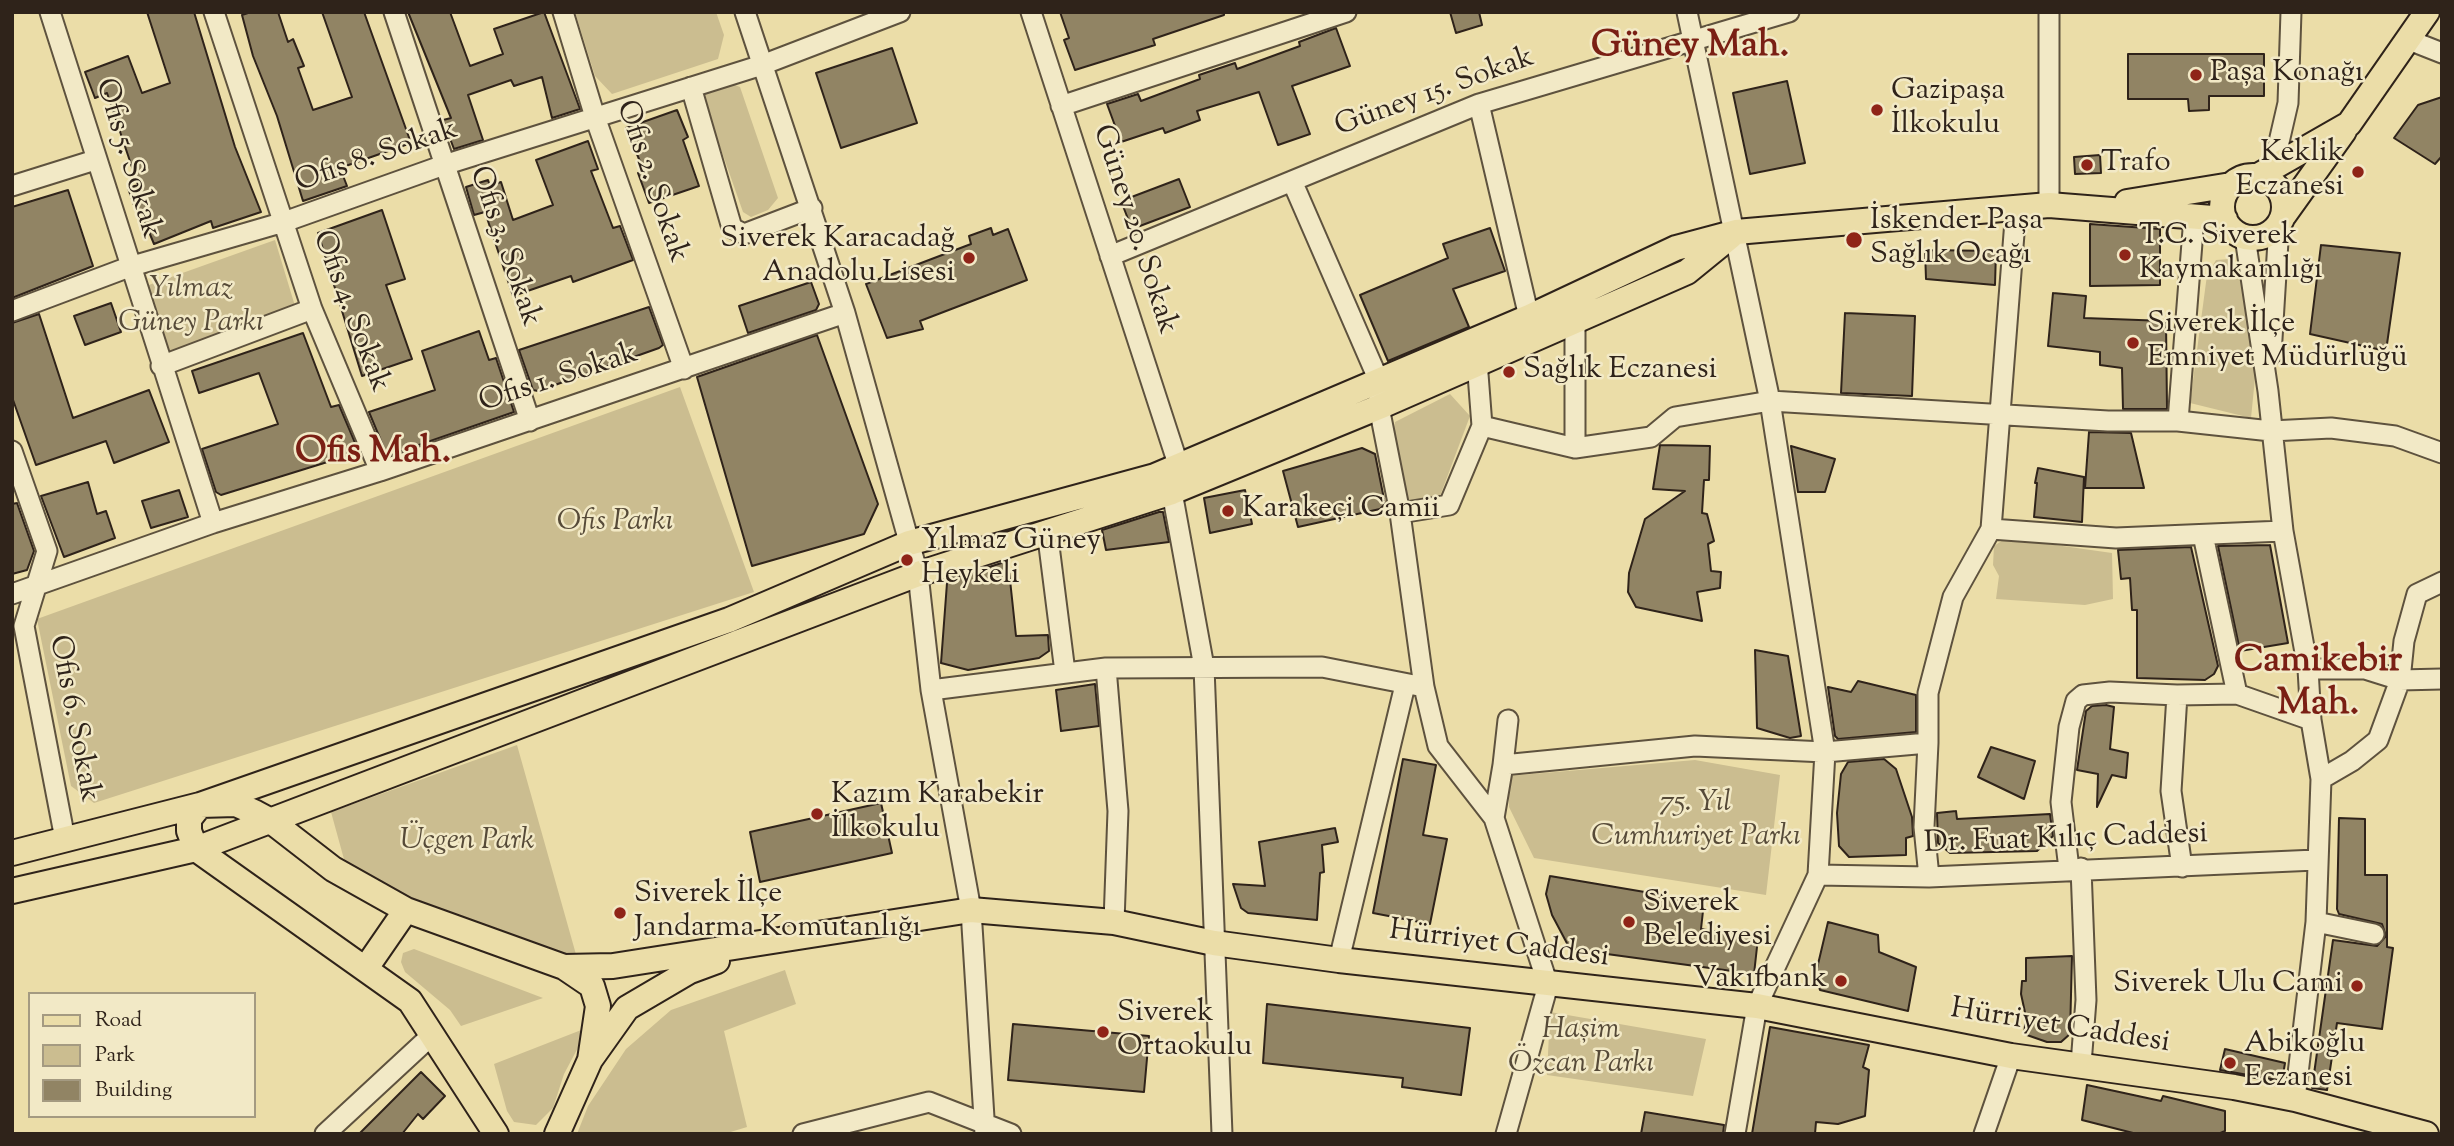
<!DOCTYPE html>
<meta charset="utf-8">
<style>
body{margin:0}
#map{position:relative;width:2454px;height:1146px;overflow:hidden;background:#ebdda8;font-family:"Sorts Mill Goudy",serif}
canvas{display:block}
.frame{position:absolute;inset:0;border:14px solid #2f231a;pointer-events:none}
.legend{position:absolute;left:28px;top:992px;width:228px;height:126px;box-sizing:border-box;background:#f2e9c6;border:2px solid #a49a81;margin:0;padding:9px 12px;list-style:none;font-size:21px;color:#2f231a}
.legend li{display:flex;align-items:center;gap:14px;height:35px}
.legend b{width:35px;border:2px solid #a49a81}
</style>
<div id="map">
<canvas width="2454" height="1146"></canvas>
<div class="frame"></div>
<ul class="legend">
<li><b style="height:9px;background:#ebdda8"></b>Road</li>
<li><b style="height:19px;background:#cbbd90"></b>Park</li>
<li><b style="height:19px;background:#918464"></b>Building</li>
</ul>
</div>
<script>
const context = document.querySelector('canvas').getContext('2d');
context.lineJoin = 'round';
function fillPath(path, color) { context.fillStyle = color; context.fill(path, 'evenodd'); }
const poly = rows => new Path2D(rows.map(r => 'M' + r).join(''));
function strokePath(path, color, width, dash) { context.strokeStyle = color; context.lineWidth = width; context.lineCap = dash ? 'butt' : 'round'; context.setLineDash(dash || []); context.stroke(path); }
function label(font, color, halo, rows, align = 'center') {
  context.font = font + ' "Sorts Mill Goudy",serif'; context.lineWidth = 5; context.setLineDash([]); context.textBaseline = 'middle'; context.strokeStyle = halo; context.fillStyle = color; for (const [text, x, y, turn = 0] of rows) {
    context.save(); context.translate(x, y); context.rotate((+turn || 0) * Math.PI / 180); context.textAlign = isNaN(turn) ? turn : align; if (halo) context.strokeText(text, 0, 0); context.fillText(text, 0, 0); context.restore();
  }
}
fillPath(poly([
 [575,12,716,12,724,35,718,59,612,94,595,76],
 [732,84,740,87,778,198,768,210,751,217,743,212,705,104,705,94],
 [275,240,295,306,170,354,146,286],
 [2230,259,2243,272,2255,378,2251,418,2190,403,2207,275,2216,260],
 [680,387,754,592,94,803,71,786,37,619],
 [1450,394,1470,416,1437,504,1407,501,1393,436,1395,422],
 [2006,538,2112,553,2113,599,2085,605,1996,599,1999,576,1993,565,1994,546],
 [517,745,577,958,552,959,350,881,331,812],
 [1695,760,1780,775,1766,895,1534,858,1509,807,1509,776],
 [414,949,543,998,461,1026,450,1010,405,972,401,962,403,953],
 [785,970,796,1004,724,1031,747,1127,724,1134,577,1134,588,1106,626,1049,671,1010],
 [1550,1012,1706,1039,1693,1096,1547,1075],
 [589,1027,564,1074,553,1108,536,1125,514,1122,507,1111,494,1064]
]), '#cbbd90');
const building = poly([
 [147,12,194,12,235,147,261,212,213,228,211,221,154,244,140,210,136,211,128,188,138,185,107,93,95,98,85,72,128,56,142,93,170,83,147,12],
 [251,12,278,12,288,42,293,39,304,66,298,68,313,110,352,97,322,12,364,12,411,143,340,168,347,186,303,201,277,116,253,56,242,15,251,12],
 [408,12,450,12,470,66,503,54,494,29,544,12,580,109,552,118,542,77,514,86,511,80,468,95,483,140,454,149,443,120,451,118,408,12],
 [1060,12,1224,12,1224,15,1153,39,1155,45,1075,70,1064,40,1069,38,1060,12],
 [1450,12,1479,12,1482,25,1456,33,1450,12],
 [1336,28,1350,66,1292,86,1310,134,1278,145,1259,92,1197,111,1200,120,1165,133,1163,128,1121,142,1107,104,1138,94,1141,101,1200,79,1199,75,1235,63,1237,69,1300,46,1299,42,1336,28],
 [892,48,917,123,841,148,816,73,892,48],
 [2128,54,2264,54,2264,96,2209,96,2209,110,2189,111,2188,99,2128,99,2128,54],
 [1787,81,1805,163,1750,174,1733,93,1787,81],
 [2442,97,2442,156,2435,164,2394,138,2418,105,2442,97],
 [677,110,688,137,683,140,699,186,649,203,638,173,644,171,626,128,677,110],
 [588,141,598,169,591,171,613,228,620,226,633,260,573,282,571,276,513,296,485,212,474,215,466,187,488,180,490,186,501,182,513,220,553,205,536,160,588,141],
 [2100,155,2101,173,2075,174,2074,157,2100,155],
 [1179,179,1190,207,1132,229,1121,201,1179,179],
 [68,190,93,266,12,298,12,207,68,190],
 [382,210,405,279,386,285,412,359,362,376,318,233,382,210],
 [2090,224,2160,229,2160,285,2090,286,2090,224],
 [991,228,993,235,1008,229,1027,280,920,321,923,329,887,338,866,284,971,244,969,236,991,228],
 [1490,228,1505,271,1453,289,1469,327,1388,361,1360,295,1448,258,1443,244,1490,228],
 [2321,245,2400,253,2386,351,2310,334,2321,245],
 [1925,250,1996,251,1995,285,1926,279,1925,250],
 [811,282,819,304,816,310,748,333,739,306,811,282],
 [2053,293,2086,296,2084,318,2166,321,2167,409,2123,409,2122,368,2100,365,2100,352,2048,346,2053,293],
 [111,303,121,332,85,345,74,316,111,303],
 [649,307,663,345,659,348,538,391,533,390,519,350,649,307],
 [1845,313,1915,316,1912,396,1841,393,1845,313],
 [39,314,73,418,149,390,169,442,114,463,106,441,36,465,12,397,12,323,39,314],
 [479,331,489,360,496,358,514,412,390,455,386,453,369,412,435,390,422,351,479,331],
 [303,333,331,407,339,405,356,445,350,455,221,495,216,492,202,449,278,424,259,373,199,393,192,371,303,333],
 [817,335,878,504,864,534,752,566,697,377,817,335],
 [2089,432,2131,433,2144,488,2085,488,2089,432],
 [1660,445,1710,446,1709,480,1704,480,1702,513,1707,514,1714,541,1708,544,1711,571,1721,572,1720,588,1697,592,1702,621,1636,607,1628,592,1629,573,1645,519,1685,491,1653,489,1660,445],
 [1791,446,1835,459,1825,492,1798,492,1791,446],
 [1362,448,1375,454,1385,504,1380,509,1298,527,1283,471,1362,448],
 [2038,468,2084,477,2082,522,2034,517,2037,483,2035,483,2038,468],
 [88,482,97,514,106,511,115,538,64,557,41,496,88,482],
 [179,490,188,517,151,528,142,501,179,490],
 [1245,490,1252,524,1210,533,1204,498,1245,490],
 [17,503,34,551,27,570,12,574,12,504,17,503],
 [1159,512,1163,512,1169,542,1106,550,1102,530,1159,512],
 [2270,545,2288,643,2240,651,2218,546,2270,545],
 [2191,547,2218,666,2214,674,2205,680,2137,678,2137,610,2132,610,2130,578,2121,579,2118,550,2191,547],
 [1008,561,1016,636,1048,635,1049,651,1039,658,968,670,941,663,947,583,954,578,1008,561],
 [1755,650,1788,656,1801,736,1790,738,1757,728,1755,650],
 [1858,681,1916,695,1916,732,1838,739,1835,736,1828,687,1851,692,1858,681],
 [1095,684,1099,726,1061,731,1056,690,1095,684],
 [2106,705,2114,707,2110,749,2128,753,2126,778,2112,775,2097,807,2098,774,2077,770,2086,711,2092,706,2106,705],
 [1991,747,2035,761,2024,799,1978,777,1991,747],
 [1403,759,1436,765,1423,835,1447,839,1430,924,1373,913,1403,759],
 [1884,759,1896,769,1912,817,1913,836,1906,838,1906,855,1849,857,1839,846,1837,813,1841,774,1848,762,1884,759],
 [881,803,892,853,760,882,750,832,881,803],
 [1956,811,1957,819,2050,814,2053,836,2037,851,1950,853,1938,843,1937,813,1956,811],
 [2339,818,2365,819,2365,875,2387,875,2387,947,2393,948,2382,1029,2337,1023,2327,1090,2312,1088,2333,940,2377,946,2386,936,2382,924,2339,914,2337,909,2339,818],
 [1335,828,1338,842,1322,845,1324,872,1320,873,1317,920,1248,913,1241,908,1233,884,1265,886,1259,842,1335,828],
 [1550,876,1704,902,1701,929,1758,938,1754,974,1570,949,1552,915,1546,894,1550,876],
 [1828,922,1878,935,1879,952,1916,967,1908,1011,1820,990,1815,977,1828,922],
 [2072,956,2070,1034,2061,1042,2047,1042,2024,1034,2026,1017,2021,994,2022,981,2026,981,2026,958,2072,956],
 [1267,1004,1470,1028,1461,1095,1402,1087,1403,1078,1263,1063,1267,1004],
 [1013,1024,1149,1036,1144,1092,1008,1080,1013,1024],
 [1770,1027,1869,1045,1863,1067,1869,1070,1865,1116,1838,1124,1816,1122,1815,1134,1752,1134,1770,1027],
 [2225,1049,2285,1063,2282,1081,2220,1070,2225,1049],
 [421,1072,445,1096,423,1119,418,1114,402,1134,359,1134,421,1072],
 [2087,1085,2161,1101,2163,1096,2225,1111,2225,1131,2218,1134,2137,1134,2082,1120,2087,1085],
 [1645,1112,1724,1125,1723,1134,1641,1134,1645,1112]
]);
fillPath(building, '#918464');
strokePath(building, '#2f231a', 2);
const minor = poly([
 [50,12,213,523],
 [214,12,312,309,380,471],
 [394,12,530,421],
 [563,12,595,117,684,369],
 [745,12,845,313,918,574,931,690,971,910,985,1134],
 [1031,12,1179,467],
 [1687,12,1770,401,1825,752,1818,875,1757,1006,1735,1134],
 [2049,12,2049,205],
 [2409,40,2442,53],
 [691,87,732,228,744,234,812,208],
 [1479,104,1529,317],
 [1061,106,1346,12],
 [2273,168,2288,103,2291,12],
 [1292,181,1379,381,1379,407,1400,513,1424,687,1438,746,1494,818,1548,985,1506,1134],
 [12,186,95,160],
 [2016,208,1991,529,2116,538,2283,531],
 [2245,237,2268,391,2283,531,2308,669,2311,720,2321,779,2316,922,2295,1099],
 [1110,256,1479,104,1789,12],
 [12,311,129,267,284,222,444,165,762,65,900,12],
 [2271,355,2279,225],
 [161,366,312,309],
 [2178,421,2194,217],
 [1482,426,1575,448,1651,437,1675,417,1770,401,2108,421,2178,421,2271,431,2331,428,2395,436,2442,453],
 [1575,448,1575,321],
 [12,451,47,551,24,626,65,839],
 [1172,492,1204,667,1222,1134],
 [1400,513,1449,505,1482,426,1477,361],
 [1047,530,1065,672],
 [2203,535,2237,694,2311,720],
 [12,594,213,523,380,471,845,313],
 [1106,668,1118,811,1114,922],
 [2308,669,2365,669,2400,680,2442,679],
 [931,690,1106,668,1322,667,1424,687],
 [2177,695,2171,791,2182,867],
 [1928,743,1924,827,1929,877],
 [1503,765,1508,720],
 [2321,779,2352,761,2378,740,2400,680,2404,641,2417,594,2442,582],
 [1494,818,1503,765,1695,746,1825,752,1928,743,1928,693,1953,597,1991,529],
 [2081,868,2086,1000,2081,1064],
 [2069,869,2061,802,2069,727,2076,701,2083,695,2110,692,2177,695,2237,694],
 [1818,875,1929,877,2316,860],
 [2316,922,2374,934],
 [1339,960,1405,685],
 [325,1134,432,1035],
 [803,1134,929,1102,1011,1134],
 [1984,1134,2011,1056]
]);
const major = poly([
 '2222 207a31 31 0 1 1 62 0a31 31 0 1 1-62 0Z',
 [2258,176,2349,124,2427,12],
 [2127,202,2231,185],
 [2284,215,2344,131],
 [12,853,200,805,729,620,909,543,1155,476,1529,317,1676,248,1736,232,2049,205,2225,219],
 [12,891,196,849,918,574,1172,492,1379,407,1687,272,1730,237],
 [564,967,613,966,971,910,1114,922,1214,943,1339,960,1757,1006,2011,1056,2234,1087,2295,1099,2426,1134],
 [366,968,406,910],
 [496,1134,410,1001,196,849,189,831,189,819,200,805,236,804,256,813,271,821,333,869,406,910,564,967,592,986,598,1006,590,1060],
 [557,1134,590,1060,627,1008,690,971,717,961]
]);
strokePath(minor, '#5e523e', 23);
strokePath(major, '#2f231a', 28);
strokePath(minor, '#f2e9c6', 19);
strokePath(major, '#ebdda8', 24);
for (const [x, y, r, color] of [
 [2196,75,7,"#8f2418"],
 [1877,110,7,"#8f2418"],
 [2087,165,7,"#8f2418"],
 [2358,172,7,"#8f2418"],
 [1854,240,9,"#8f2418"],
 [2125,255,7,"#8f2418"],
 [969,258,7,"#8f2418"],
 [2133,343,7,"#8f2418"],
 [1509,372,7,"#8f2418"],
 [1228,511,7,"#8f2418"],
 [907,560,7,"#8f2418"],
 [817,814,7,"#8f2418"],
 [620,913,7,"#8f2418"],
 [1629,922,7,"#8f2418"],
 [1841,981,7,"#8f2418"],
 [2357,986,7,"#8f2418"],
 [1103,1032,7,"#8f2418"],
 [2230,1063,7,"#8f2418"]
]) { const dot = new Path2D(); dot.arc(x, y, r, 0, 2 * Math.PI); context.fillStyle = color; context.fill(dot); strokePath(dot, '#f2e9c6', 2.5); }
label('30px', '#2f231a', '#f2e9c6', [
 ["Paşa Konağı",2210,75],
 ["Gazipaşa",1891,93],
 ["İlkokulu",1891,127],
 ["Keklik",2344,155,"right"],
 ["Eczanesi",2344,189,"right"],
 ["Trafo",2101,165],
 ["İskender Paşa",1870,223],
 ["Sağlık Ocağı",1870,257],
 ["T.C. Siverek",2139,238],
 ["Kaymakamlığı",2139,272],
 ["Siverek Karacadağ",955,241,"right"],
 ["Anadolu Lisesi",955,275,"right"],
 ["Siverek İlçe",2147,326],
 ["Emniyet Müdürlüğü",2147,360],
 ["Sağlık Eczanesi",1523,372],
 ["Karakeçi Camii",1242,511],
 ["Yılmaz Güney",921,543],
 ["Heykeli",921,577],
 ["Kazım Karabekir",831,797],
 ["İlkokulu",831,831],
 ["Siverek İlçe",634,896],
 ["Jandarma Komutanlığı",634,930],
 ["Siverek",1643,905],
 ["Belediyesi",1643,939],
 ["Vakıfbank",1827,981,"right"],
 ["Siverek Ulu Cami",2343,986,"right"],
 ["Siverek",1117,1015],
 ["Ortaokulu",1117,1049],
 ["Abikoğlu",2244,1046],
 ["Eczanesi",2244,1080]
], 'left');
label('30px', '#2f231a', '#f2e9c6', [
 ["Güney 15. Sokak",1435,94,-20],
 ["Ofis 8. Sokak",377,158,-19],
 ["Ofis 5. Sokak",126,159,73],
 ["Ofis 2. Sokak",650,182,71],
 ["Güney 20. Sokak",1133,230,72],
 ["Ofis 3. Sokak",503,247,71],
 ["Ofis 4. Sokak",349,312,69],
 ["Ofis 1. Sokak",559,380,-18],
 ["Ofis 6. Sokak",72,719,79],
 ["Dr. Fuat Kılıç Caddesi",2066,841,-2],
 ["Hürriyet Caddesi",1499,946,7],
 ["Hürriyet Caddesi",2060,1028,9]
]);
label('italic 30px', '#564a38', '#f2e9c6', [
 ["Yılmaz",191,291],
 ["Güney Parkı",191,325],
 ["Ofis Parkı",615,524],
 ["75. Yıl",1696,805],
 ["Cumhuriyet Parkı",1696,839],
 ["Üçgen Park",467,843],
 ["Haşim",1581,1032],
 ["Özcan Parkı",1581,1066]
]);
label('bold 37px', '#7a1f14', '#f2e9c6', [
 ["Güney Mah.",1690,49],
 ["Ofis Mah.",373,455],
 ["Camikebir",2318,664],
 ["Mah.",2318,707]
]);
</script>
